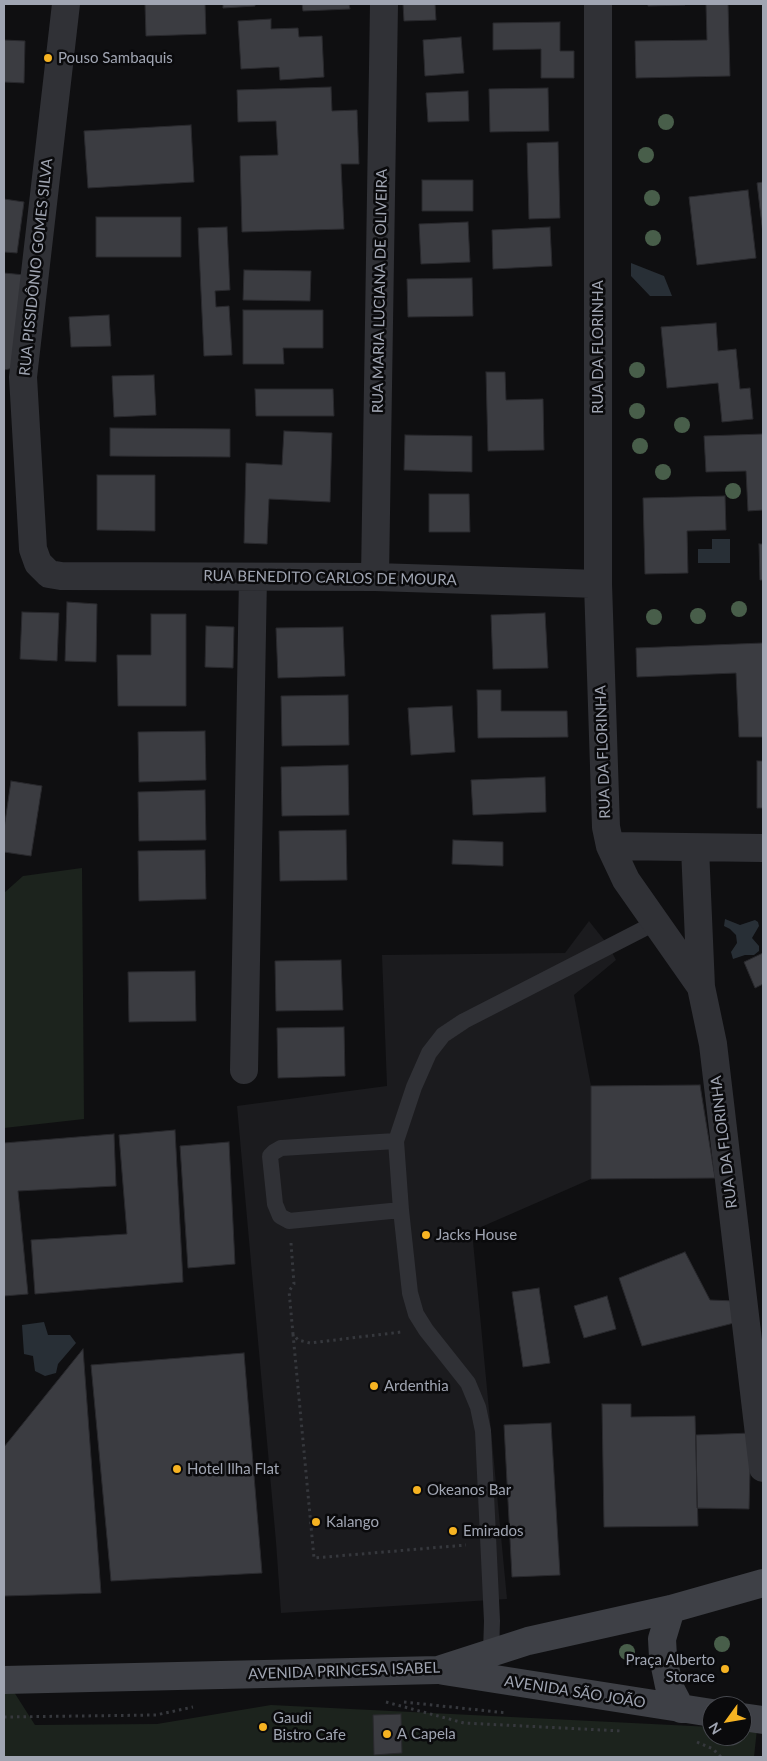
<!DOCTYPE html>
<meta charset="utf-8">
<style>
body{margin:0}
#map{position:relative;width:767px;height:1761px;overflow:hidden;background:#0f0f11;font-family:Lato,sans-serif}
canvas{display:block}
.frame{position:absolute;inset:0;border:5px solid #a0a5b2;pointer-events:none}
.north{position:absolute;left:702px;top:1696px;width:50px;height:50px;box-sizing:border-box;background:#0a0a0c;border:1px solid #46484e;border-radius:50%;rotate:238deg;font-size:14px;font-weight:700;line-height:20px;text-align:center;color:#a0a5b2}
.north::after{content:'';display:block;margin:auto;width:18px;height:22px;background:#f6b322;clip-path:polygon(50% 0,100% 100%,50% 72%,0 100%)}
</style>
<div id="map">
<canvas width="767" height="1761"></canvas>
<div class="frame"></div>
<div class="north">N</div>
</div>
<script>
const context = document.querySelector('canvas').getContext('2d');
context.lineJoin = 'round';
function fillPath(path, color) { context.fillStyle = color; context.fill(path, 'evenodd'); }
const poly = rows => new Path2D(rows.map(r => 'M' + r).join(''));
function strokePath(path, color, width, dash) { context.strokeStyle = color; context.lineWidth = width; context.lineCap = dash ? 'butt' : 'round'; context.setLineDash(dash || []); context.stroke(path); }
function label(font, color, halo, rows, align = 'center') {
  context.font = font + ' Lato,sans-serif'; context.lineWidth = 5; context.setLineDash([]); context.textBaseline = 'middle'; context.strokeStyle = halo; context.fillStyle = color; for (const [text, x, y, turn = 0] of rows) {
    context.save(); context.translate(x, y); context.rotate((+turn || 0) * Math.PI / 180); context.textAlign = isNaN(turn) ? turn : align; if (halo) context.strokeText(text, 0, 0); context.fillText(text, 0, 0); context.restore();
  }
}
fillPath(poly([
 [589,921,608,945,616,960,574,995,591,1086,591,1179,472,1231,507,1599,281,1613,276,1542,237,1106,387,1086,382,955,565,953]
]), '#1b1b1e');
fillPath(poly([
 [82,868,84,1119,4,1128,4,893,23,876],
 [4,1692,14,1692,35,1725,157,1724,271,1705,712,1727,712,1736,742,1736,742,1728,757,1729,754,1757,4,1757]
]), '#1c231d');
fillPath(poly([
 [631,263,664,276,672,296,650,296,631,276],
 [712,539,730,539,730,563,698,563,698,549,712,549],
 [725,919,740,925,755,920,758,922,759,926,752,938,759,946,759,951,754,955,745,955,733,959,731,952,737,943,736,935,730,929,724,926],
 [44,1322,48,1335,70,1335,76,1343,58,1364,56,1373,45,1376,35,1371,33,1356,24,1354,22,1325]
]), '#282f36');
const building = poly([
 [145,4,205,4,206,34,146,36,145,4],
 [223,4,255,4,255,6,223,8,223,4],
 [302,4,349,4,350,9,303,11,302,4],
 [403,4,435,4,436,20,404,21,403,4],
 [648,4,685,4,685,5,648,6,648,4],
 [706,4,728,4,730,76,636,78,635,41,707,40,706,4],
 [271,19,271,29,298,28,299,37,322,36,324,77,280,80,279,67,241,69,238,21,271,19],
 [560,22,560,51,574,51,574,78,541,78,541,49,493,50,493,23,560,22],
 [461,37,464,73,425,76,423,40,461,37],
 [4,40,25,41,24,83,4,82,4,40],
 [331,87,332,111,357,110,359,164,341,164,344,229,242,232,240,156,278,155,276,121,238,122,237,90,331,87],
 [548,88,549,131,490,132,489,89,548,88],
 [468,91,469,121,428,122,426,93,468,91],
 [191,125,194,182,88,188,84,131,191,125],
 [558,142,560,218,529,219,527,143,558,142],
 [422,180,473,180,473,211,422,211,422,180],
 [763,182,763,234,757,183,763,182],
 [748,190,756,258,697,265,689,197,748,190],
 [4,199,24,202,17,253,4,252,4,199],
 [96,217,181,217,181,257,96,257,96,217],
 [468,222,470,262,421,264,419,224,468,222],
 [227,227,230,290,215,291,216,307,229,306,232,355,204,356,198,228,227,227],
 [550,227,552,266,493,269,492,230,550,227],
 [244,270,311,271,310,301,243,300,244,270],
 [4,273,25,275,14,368,4,370,4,273],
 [472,278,473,316,408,317,407,279,472,278],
 [243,310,323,310,323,348,283,348,284,364,243,364,243,310],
 [109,315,111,346,71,347,69,317,109,315],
 [716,323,718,351,736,349,740,389,750,388,753,419,722,422,718,383,667,388,661,327,716,323],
 [486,372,505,372,506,400,543,399,544,450,488,451,486,372],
 [154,375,156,415,114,417,112,376,154,375],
 [255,389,333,389,334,416,256,416,255,389],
 [110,428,230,429,230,457,110,456,110,428],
 [284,431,332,433,330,502,269,499,267,544,244,543,246,463,282,465,284,431],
 [763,434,763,510,748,511,746,471,706,472,704,436,763,434],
 [405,435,472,436,472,472,404,470,405,435],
 [97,475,155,475,155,531,97,530,97,475],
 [429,494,469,494,470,532,429,532,429,494],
 [725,496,726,530,687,531,688,573,645,574,643,498,725,496],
 [759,544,763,544,763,580,760,580,759,544],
 [67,602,97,604,96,662,65,661,67,602],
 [22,612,59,613,57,661,20,659,22,612],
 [545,613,548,668,493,669,491,615,545,613],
 [151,614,186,614,186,706,118,706,117,655,151,655,151,614],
 [206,626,234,627,233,668,205,667,206,626],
 [343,627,345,676,278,678,276,628,343,627],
 [763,643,763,737,739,737,736,673,637,677,636,648,763,643],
 [477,690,501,690,501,711,567,711,568,737,478,738,477,690],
 [348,695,349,745,282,746,281,696,348,695],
 [452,706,455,752,411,755,408,708,452,706],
 [205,731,206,780,139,782,138,732,205,731],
 [757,761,763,761,763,808,757,808,757,761],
 [348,765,349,815,282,816,281,767,348,765],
 [545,777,546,812,473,815,471,780,545,777],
 [11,781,42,786,31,856,4,852,4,829,11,781],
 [205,790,206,840,139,841,138,792,205,790],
 [346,830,347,880,280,881,279,831,346,830],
 [453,840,503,842,503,866,452,864,453,840],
 [205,850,206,899,139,901,138,851,205,850],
 [763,953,763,984,755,988,744,962,763,953],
 [341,960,343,1010,276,1011,275,961,341,960],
 [195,971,196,1021,129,1022,128,972,195,971],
 [344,1027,345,1076,278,1078,277,1028,344,1027],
 [700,1085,715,1178,591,1179,591,1086,700,1085],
 [175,1130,183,1282,35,1294,31,1240,127,1234,119,1135,175,1130],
 [114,1134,116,1186,18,1191,28,1294,4,1296,4,1143,114,1134],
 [229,1142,235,1264,188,1268,180,1146,229,1142],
 [685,1252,710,1300,736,1301,738,1322,642,1346,619,1278,685,1252],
 [539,1288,550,1363,523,1367,512,1292,539,1288],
 [607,1296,616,1329,584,1338,574,1306,607,1296],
 [83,1349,101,1593,4,1596,4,1447,83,1349],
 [244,1353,262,1573,111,1581,91,1365,244,1353],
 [602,1404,631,1404,631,1417,695,1416,698,1526,604,1527,602,1404],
 [551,1423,560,1575,512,1577,504,1425,551,1423],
 [751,1433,749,1509,697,1508,696,1435,751,1433],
 [401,1714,402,1753,374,1755,373,1715,401,1714]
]);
fillPath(building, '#3b3c41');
strokePath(building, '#29292d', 1);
strokePath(poly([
 [291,1243,294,1284,289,1291,293,1334,298,1340,310,1343,401,1332],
 [293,1334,314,1558,466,1545],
 [386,1702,464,1723,622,1731],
 [404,1702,507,1713],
 [4,1717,156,1715,193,1707],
 [697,1742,713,1749,721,1757]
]), '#36383d', 3, [2.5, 4]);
strokePath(poly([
 [396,1141,281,1148,274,1152,270,1156,275,1204,280,1216,289,1221,401,1210,396,1141,414,1087,429,1053,443,1035,464,1021,655,923],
 [401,1210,410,1293,416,1314,426,1330,468,1383,478,1407,483,1431,492,1621,491,1653]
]), '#303136', 16);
strokePath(poly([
 [66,4,23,377,33,549,38,563,49,574,61,576,375,577,598,584],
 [598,4,598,584,606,827,610,846,626,880,701,987,713,1044,763,1468],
 [375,577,384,4],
 [610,846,763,848],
 [695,848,701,987],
 [244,1070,253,577]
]), '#303136', 28);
strokePath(poly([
 [671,1609,662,1639,663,1657,669,1686,681,1709],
 [444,1671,712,1713],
 [4,1680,438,1670,528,1641,671,1609,763,1583],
 [742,1717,763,1720]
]), '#3e4046', 28);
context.fillStyle = '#485e4a';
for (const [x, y] of [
 [666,122],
 [646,155],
 [652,198],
 [653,238],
 [637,370],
 [637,411],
 [682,425],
 [640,446],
 [663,472],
 [733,491],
 [739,609],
 [698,616],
 [654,617],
 [722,1644],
 [627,1652]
]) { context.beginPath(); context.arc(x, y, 8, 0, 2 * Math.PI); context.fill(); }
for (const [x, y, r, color] of [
 [48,58,5,"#f6b322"],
 [426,1235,5,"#f6b322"],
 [374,1386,5,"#f6b322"],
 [177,1469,5,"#f6b322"],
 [417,1490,5,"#f6b322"],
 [316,1522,5,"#f6b322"],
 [453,1531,5,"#f6b322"],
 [725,1669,5,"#f6b322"],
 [263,1727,5,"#f6b322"],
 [387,1734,5,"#f6b322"]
]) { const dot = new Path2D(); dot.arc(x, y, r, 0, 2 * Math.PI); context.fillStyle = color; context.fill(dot); strokePath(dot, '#0a0a0c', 2); }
label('15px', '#a0a5b2', '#0a0a0c', [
 ["Pouso Sambaquis",58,58],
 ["Jacks House",436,1235],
 ["Ardenthia",384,1386],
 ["Hotel Ilha Flat",187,1469],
 ["Okeanos Bar",427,1490],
 ["Kalango",326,1522],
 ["Emirados",463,1531],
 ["Praça Alberto",715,1660,"right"],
 ["Storace",715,1677,"right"],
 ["Gaudi",273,1718],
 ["Bistro Cafe",273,1735],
 ["A Capela",397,1734]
], 'left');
label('15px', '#a0a5b2', '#0a0a0c', [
 ["RUA PISSIDÔNIO GOMES SILVA",36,267,-84],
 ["RUA MARIA LUCIANA DE OLIVEIRA",380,291,-89],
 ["RUA DA FLORINHA",598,347,-90],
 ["RUA BENEDITO CARLOS DE MOURA",330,578,1],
 ["RUA DA FLORINHA",603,752,-92],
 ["RUA DA FLORINHA",724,1142,-97],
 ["AVENIDA PRINCESA ISABEL",344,1671,-2],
 ["AVENIDA SÃO JOÃO",575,1692,9]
]);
</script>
